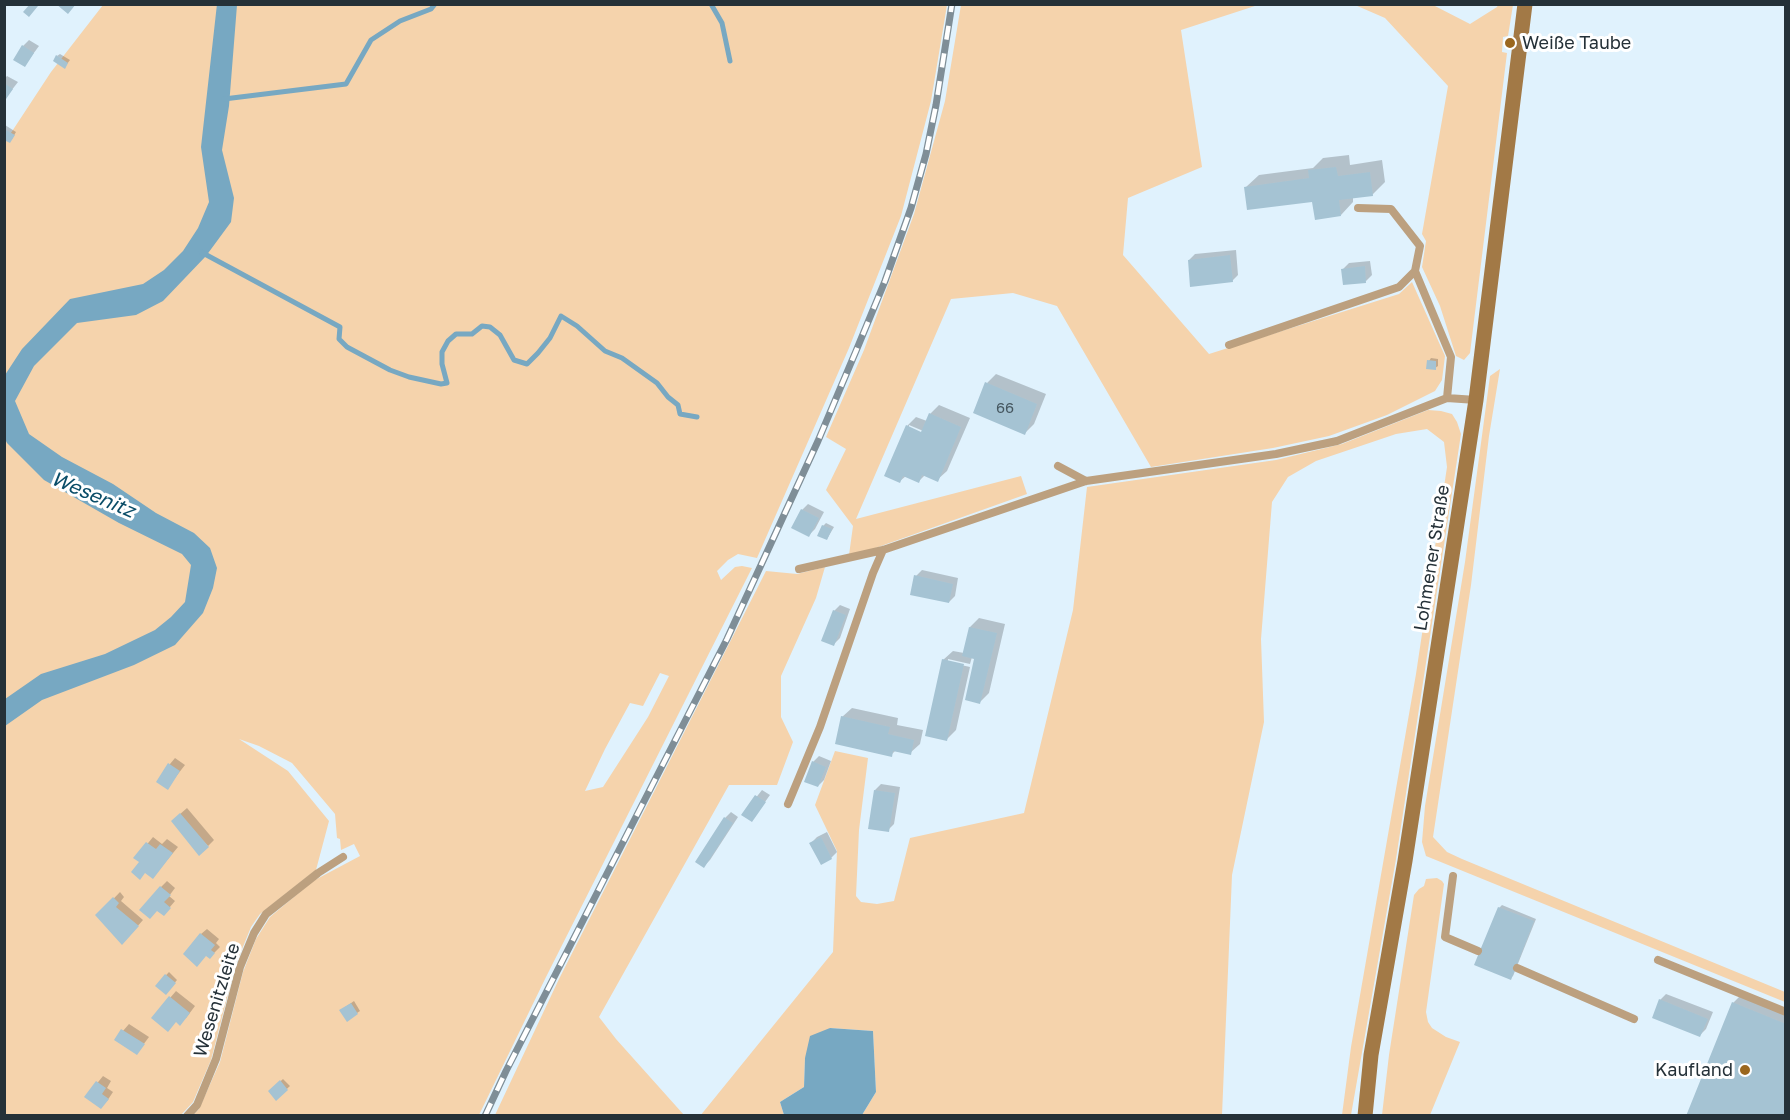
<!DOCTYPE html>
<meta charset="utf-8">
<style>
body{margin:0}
#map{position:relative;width:1790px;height:1120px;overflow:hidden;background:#e0f2fd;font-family:"Golos Text",sans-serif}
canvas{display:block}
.frame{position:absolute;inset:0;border:6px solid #253138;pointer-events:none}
</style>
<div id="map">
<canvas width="1790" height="1120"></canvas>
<div class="frame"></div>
</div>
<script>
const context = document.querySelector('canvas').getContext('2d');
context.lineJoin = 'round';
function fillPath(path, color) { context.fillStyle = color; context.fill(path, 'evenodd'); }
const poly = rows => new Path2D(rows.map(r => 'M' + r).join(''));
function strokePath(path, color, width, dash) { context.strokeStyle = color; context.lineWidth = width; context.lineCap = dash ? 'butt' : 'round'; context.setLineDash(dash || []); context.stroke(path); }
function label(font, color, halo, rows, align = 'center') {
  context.font = font + ' "Golos Text",sans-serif'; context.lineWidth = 6; context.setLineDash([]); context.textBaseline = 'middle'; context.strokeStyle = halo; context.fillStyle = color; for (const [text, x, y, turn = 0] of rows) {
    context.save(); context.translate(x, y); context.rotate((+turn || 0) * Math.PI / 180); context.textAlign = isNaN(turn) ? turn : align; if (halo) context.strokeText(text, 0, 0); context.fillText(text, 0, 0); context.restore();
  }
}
fillPath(poly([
 [103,5,947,5,931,101,901,216,849,348,757,558,738,554,728,560,717,571,721,580,735,567,742,566,752,568,546,977,479,1115,193,1115,199,1109,220,1062,243,972,256,939,270,917,313,881,360,856,354,844,341,850,340,839,337,838,335,814,292,763,259,746,239,739,288,771,329,821,316,870,260,914,251,927,236,964,211,1060,193,1102,181,1115,5,1115,5,142,51,72],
 [660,673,669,676,648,717,603,787,585,791,605,749,630,703,643,706],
 [961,5,1258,5,1181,30,1202,167,1128,198,1123,255,1209,354,1399,294,1412,282,1445,356,1442,380,1435,391,1387,415,1329,436,1273,448,1151,467,1057,306,1013,293,951,299,856,519,1021,476,1027,494,867,551,849,555,853,526,826,490,846,449,826,437,864,350,914,214,945,101],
 [1355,5,1433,5,1470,24,1497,7,1498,5,1513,5,1508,36,1503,37,1502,52,1507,53,1470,353,1464,360,1456,356,1440,306,1422,267,1426,241,1422,234,1448,86,1385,18],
 [1500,369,1489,436,1471,585,1433,837,1447,852,1462,859,1785,992,1785,1002,1426,856,1422,842,1425,806,1465,562,1490,376],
 [1428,410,1441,411,1452,414,1457,422,1461,434,1396,859,1351,1115,1342,1115,1351,1047,1416,674,1447,467,1444,442,1427,429,1396,434,1316,461,1288,477,1272,502,1261,639,1264,722,1232,875,1222,1115,862,1115,876,1092,873,1031,830,1028,805,1058,804,1087,780,1102,784,1115,700,1116,833,952,837,851,815,805,835,751,868,758,859,830,856,896,861,902,877,904,894,901,910,838,1024,813,1073,610,1087,487,1276,460,1342,444],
 [825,567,816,598,781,676,781,717,793,742,777,785,729,785,599,1017,616,1039,684,1115,495,1115,559,979,766,571,797,574],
 [1437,878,1442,881,1444,884,1426,1012,1428,1022,1432,1028,1446,1037,1460,1042,1430,1115,1382,1115,1389,1055,1414,895,1419,889,1424,886,1426,879]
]), '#f5d3ac');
fillPath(poly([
 [217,4,237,5,229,106,222,150,234,198,231,222,206,256,163,301,136,315,77,323,34,366,15,401,29,434,62,457,113,484,156,513,194,533,210,548,217,568,213,588,203,613,175,645,134,665,42,700,5,726,5,699,41,674,105,654,155,630,171,617,185,602,191,565,182,554,119,523,44,480,7,443,4,437,5,375,22,349,70,299,143,284,164,270,183,251,198,228,209,202,201,147],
 [830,1028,873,1031,876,1092,862,1115,784,1115,780,1102,804,1087,805,1058,810,1036]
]), '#77a8c2');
fillPath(poly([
 [29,40,39,46,25,65,23,46],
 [60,54,70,60,67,64,57,56],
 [7,76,18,82,4,100,4,79],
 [5,125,16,132,12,139,4,138],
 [1349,155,1350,165,1382,160,1385,182,1372,195,1353,197,1353,202,1341,215,1313,200,1246,187,1259,175,1313,168,1323,158],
 [1236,250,1238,275,1232,281,1189,260,1195,254],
 [1370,261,1372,275,1366,281,1343,269,1349,263],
 [1431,358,1438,359,1438,366,1435,368,1429,361],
 [996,374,1046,394,1034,424,1025,433,987,383],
 [939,405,970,418,947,471,937,480,925,475,919,481,906,476,900,481,907,426,916,417,927,421,930,414],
 [909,425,928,433,927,436,909,428],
 [808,504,824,512,815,529,809,535,802,510],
 [826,523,834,527,827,539,823,526],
 [922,570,958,578,955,596,949,602,916,576],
 [840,605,850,609,840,638,834,644,834,611],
 [979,618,1005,624,989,693,980,702,976,658,972,657,970,664,948,659,948,662,970,667,956,730,947,739,943,660,953,651,964,653,970,627],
 [852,708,898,718,897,725,923,730,920,744,910,753,896,750,891,755,842,717],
 [819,756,831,761,824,780,818,786,813,762],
 [175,758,185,765,167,788,170,764],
 [881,784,900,787,894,824,888,830,875,790],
 [762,790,770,795,752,820,743,814],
 [187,808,214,840,208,846,179,815],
 [731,812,738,817,710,860,704,866,725,818],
 [827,832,837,852,831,858,811,843,817,837],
 [153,837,162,844,167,839,178,847,153,877,141,862,136,858],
 [167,881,175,888,169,896,175,901,164,914,161,887],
 [120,892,124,897,121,901,143,920,128,937,97,916],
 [1502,905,1536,919,1513,976,1510,978,1499,908],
 [207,929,219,939,216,943,220,947,210,957,201,934],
 [169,972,177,980,166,993,157,985],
 [176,991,195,1006,186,1018,177,1021,153,1018],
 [1666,994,1713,1012,1706,1029,1700,1035,1660,1000],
 [1742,994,1786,1012,1786,1116,1733,1003],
 [354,1001,360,1011,357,1013,344,1008],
 [129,1024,149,1037,137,1053,116,1039],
 [103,1076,111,1081,107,1088,113,1092,107,1101,86,1097],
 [283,1079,290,1086,276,1099,270,1091]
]), '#0003');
strokePath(poly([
 [711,4,722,23,730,61],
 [224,99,346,84,371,40,400,21,431,9,435,4],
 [201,252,340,327,339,339,347,347,390,370,409,377,441,384,447,383,442,364,442,352,448,341,456,334,472,334,482,326,490,327,500,335,514,360,527,364,538,353,550,338,561,316,577,326,605,351,622,358,657,383,668,397,678,405,680,414,697,417]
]), '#77a8c2', 5);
fillPath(poly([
 [30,4,38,6,29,17,23,12],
 [56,4,76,4,68,14],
 [22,45,34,53,25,67,13,60],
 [56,55,68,63,65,69,53,61],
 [4,83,13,89,4,102],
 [4,129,15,135,10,143,4,140],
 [1336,167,1338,176,1370,172,1373,196,1339,200,1341,216,1315,220,1312,202,1247,210,1244,187,1309,178,1308,170],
 [1230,255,1233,282,1190,287,1188,260],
 [1365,266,1366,283,1343,285,1341,269],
 [1427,360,1436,361,1436,370,1426,369],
 [985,382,1037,404,1025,435,973,413],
 [929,413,961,427,938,482,922,475,919,483,903,476,900,483,884,476,906,425,921,432],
 [801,509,819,518,809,537,791,528],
 [822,525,832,529,827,540,817,536],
 [914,575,953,584,949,603,910,595],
 [833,610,846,615,834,646,821,641],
 [969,627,997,633,980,704,965,700,974,659,962,656],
 [942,659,964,664,947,741,925,736],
 [841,716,890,727,888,734,914,740,911,755,893,751,892,757,835,744],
 [812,761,826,767,818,787,804,782],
 [168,763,180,771,168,790,156,782],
 [874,790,895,793,889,832,868,829],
 [755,795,766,802,752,822,741,815],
 [180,813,209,847,199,856,171,821],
 [724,817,733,823,704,868,695,862],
 [821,837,832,859,821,865,809,843],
 [146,842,156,849,160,844,173,853,153,879,145,873,140,880,131,872,139,862,133,858],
 [160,886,171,895,164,902,171,908,164,916,157,911,150,919,139,910],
 [113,897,119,903,116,907,139,926,122,945,95,915],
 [1498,907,1534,921,1511,980,1474,965],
 [200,933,215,945,211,950,215,953,210,959,206,956,197,967,183,954],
 [165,974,176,983,166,995,155,986],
 [169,996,190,1013,180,1026,176,1022,168,1032,151,1018],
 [1659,999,1708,1019,1700,1037,1652,1018],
 [1732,1002,1786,1024,1786,1116,1686,1116],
 [351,1003,358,1014,347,1022,339,1010],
 [121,1029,145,1044,137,1055,114,1040],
 [280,1080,288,1090,276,1101,268,1091],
 [96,1081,106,1088,102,1094,109,1099,101,1109,84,1097]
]), '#a5c3d3');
strokePath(poly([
 [1358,208,1391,209,1420,246,1415,271,1451,357,1447,398],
 [1229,345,1399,287,1415,271],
 [1058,466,1086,481],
 [799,569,883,550,1086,481,1276,454,1337,441,1447,398,1476,400],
 [788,804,820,727,873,573,883,550],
 [1453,876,1445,937,1478,951],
 [1658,960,1786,1012],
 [1517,968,1634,1019],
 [187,1116,197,1105,216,1059,240,967,254,933,266,914,318,873,343,857]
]), '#bca07f', 8);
strokePath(poly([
 [1365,1116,1371,1055,1405,861,1476,400,1525,4]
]), '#a27946', 15);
const rail = poly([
 [485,1116,506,1071,727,639,818,441,856,351,885,281,911,208,926,154,936,105,952,4]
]);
strokePath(rail, '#7f8e97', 7);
strokePath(rail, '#fff', 4.5, [14]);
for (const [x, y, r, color] of [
 [1510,43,6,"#9b671e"],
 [1745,1070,6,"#9b671e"]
]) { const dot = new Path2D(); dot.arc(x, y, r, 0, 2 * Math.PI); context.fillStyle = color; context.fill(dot); strokePath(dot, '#fff', 2); }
label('15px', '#45565f', null, [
 ["66",1005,408]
]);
label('18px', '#253138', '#fff', [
 ["Weiße Taube",1522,43],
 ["Kaufland",1733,1070,"right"]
], 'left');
label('18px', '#253138', '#fff', [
 ["Lohmener Straße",1432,558,-81],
 ["Wesenitzleite",217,1000,-73]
]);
label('italic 20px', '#0a4d68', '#fff', [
 ["Wesenitz",93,495,23]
]);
</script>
